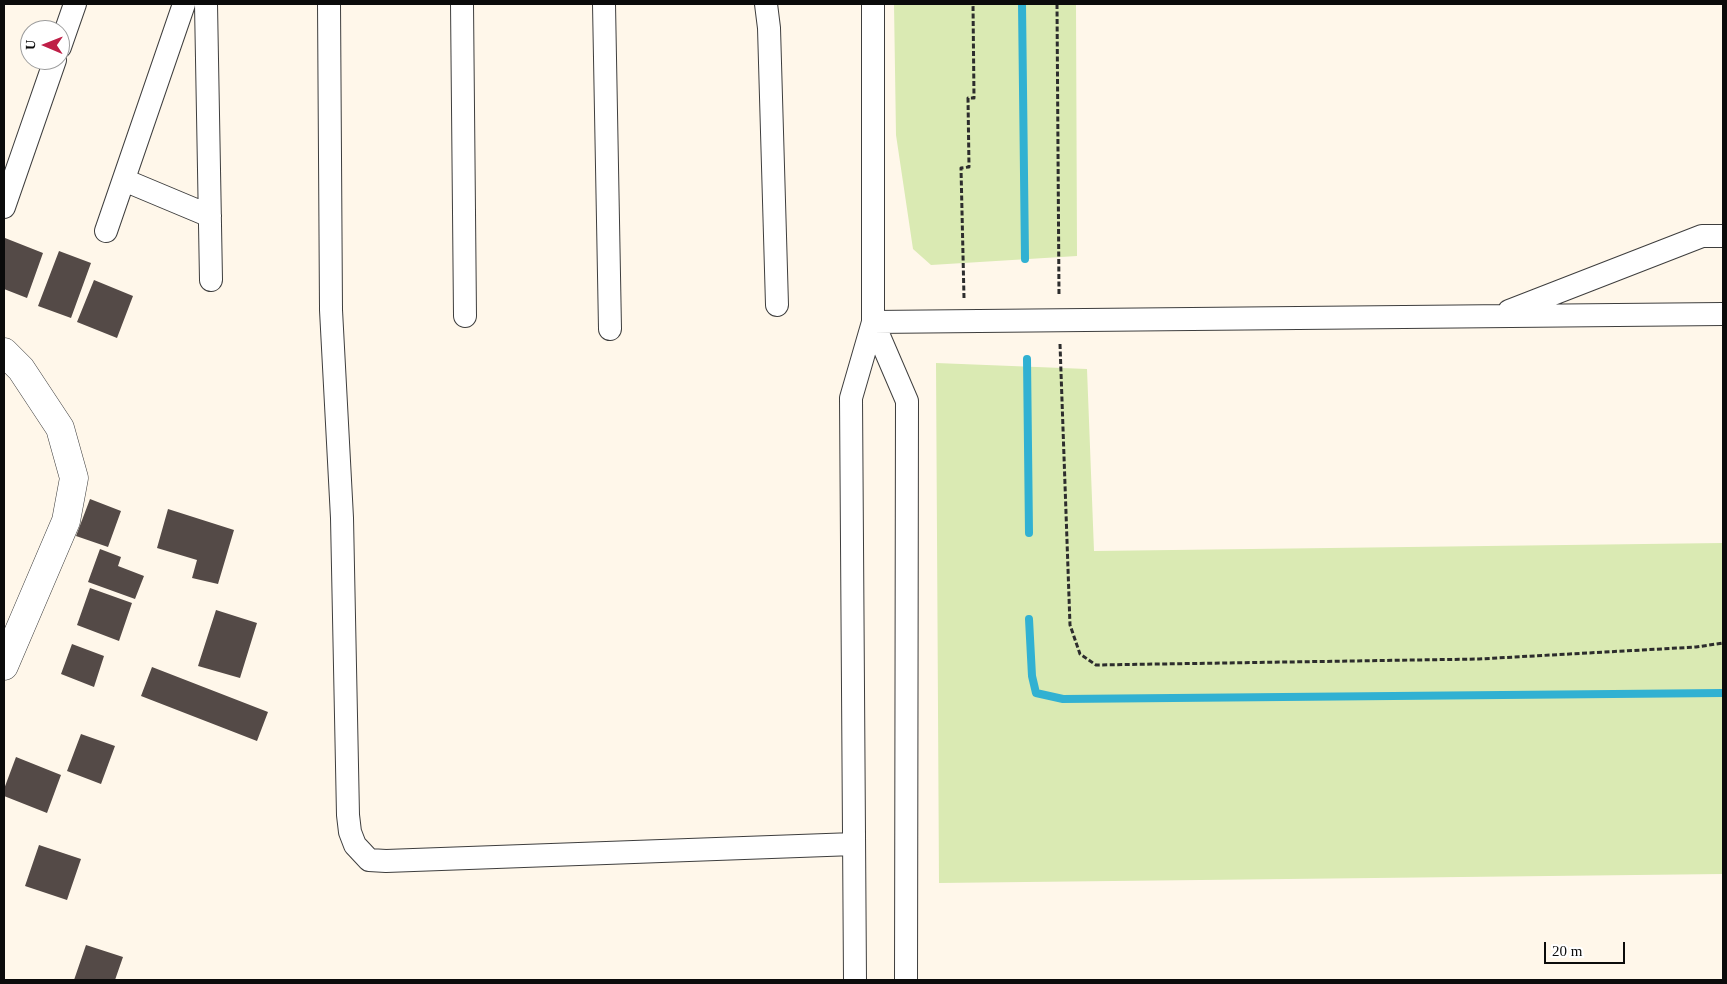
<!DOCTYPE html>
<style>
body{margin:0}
#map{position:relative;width:1727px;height:984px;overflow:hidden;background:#fff7ea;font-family:Georgia,serif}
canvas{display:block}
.frame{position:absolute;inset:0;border:5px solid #0b0b0b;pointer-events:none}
.north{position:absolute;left:20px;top:20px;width:50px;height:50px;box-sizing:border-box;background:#fff;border:1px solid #9d9d9d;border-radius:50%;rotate:271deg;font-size:14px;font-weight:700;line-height:20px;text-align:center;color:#0b0b0b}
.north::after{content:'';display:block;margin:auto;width:18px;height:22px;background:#bf1f47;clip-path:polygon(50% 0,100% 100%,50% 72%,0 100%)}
.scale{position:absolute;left:1544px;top:942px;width:81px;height:22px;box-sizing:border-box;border:2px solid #0b0b0b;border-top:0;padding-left:6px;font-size:15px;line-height:18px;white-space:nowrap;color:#0b0b0b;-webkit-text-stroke:4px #fff;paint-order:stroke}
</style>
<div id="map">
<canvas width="1727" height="984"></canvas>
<div class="frame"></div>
<div class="north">U</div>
<div class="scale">20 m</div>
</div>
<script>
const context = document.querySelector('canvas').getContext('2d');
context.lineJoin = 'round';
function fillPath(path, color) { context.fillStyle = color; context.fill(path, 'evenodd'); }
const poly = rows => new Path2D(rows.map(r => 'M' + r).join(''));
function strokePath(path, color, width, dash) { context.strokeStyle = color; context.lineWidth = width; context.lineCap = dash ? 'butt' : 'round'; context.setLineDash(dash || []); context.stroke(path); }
fillPath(poly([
 [894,4,1076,4,1077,256,931,265,913,249,896,135],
 [936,363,1087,369,1094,551,1723,543,1723,874,939,883]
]), '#daeab3');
strokePath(poly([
 [1022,4,1025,259],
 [1027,359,1029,533],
 [1029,619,1032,676,1036,693,1063,699,1723,693]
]), '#31b1d2', 8);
fillPath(poly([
 [5,238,43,253,27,298,4,289],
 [59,251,91,263,71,318,38,306],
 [94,280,133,296,117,338,77,322],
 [90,499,121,511,108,547,76,536],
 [168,509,234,530,218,584,192,578,197,560,157,548],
 [100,549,121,557,118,566,144,576,135,599,88,582],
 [90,588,132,603,119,641,77,625],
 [216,610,257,623,240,678,198,666],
 [72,644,104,656,94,687,61,674],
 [152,667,268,712,257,741,141,696],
 [81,734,115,746,101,784,67,771],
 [16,757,61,775,47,813,4,796,4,789],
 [39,845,81,859,67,900,25,886],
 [86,945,123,957,115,980,74,980]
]), '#544a47');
const minor = poly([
 [206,4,211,280],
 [329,4,331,310,342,518,348,815,350,832,355,845,369,860,386,861,854,844],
 [462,4,465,316],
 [604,4,610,329],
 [766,4,769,28,777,305],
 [60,47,75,4],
 [124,180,210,216],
 [4,207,55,60],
 [106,231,184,4],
 [1509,311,1702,236,1723,236],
 [873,322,1723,314],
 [873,322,907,401,906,980],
 [855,980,851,398,873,322,873,4]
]);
const tertiary = poly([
 [4,352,21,369,60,428,74,478,66,521,4,666]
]);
strokePath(minor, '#3e3e3e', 24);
strokePath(tertiary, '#3e3e3e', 29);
strokePath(poly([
 [1057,4,1059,296],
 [964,298,961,168,969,167,968,98,974,98,973,4],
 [1060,344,1070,625,1080,654,1096,665,1479,659,1696,647,1723,643]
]), '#2d2d2d', 3, [5, 2.5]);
strokePath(minor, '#fff', 22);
strokePath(tertiary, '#fff', 28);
</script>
